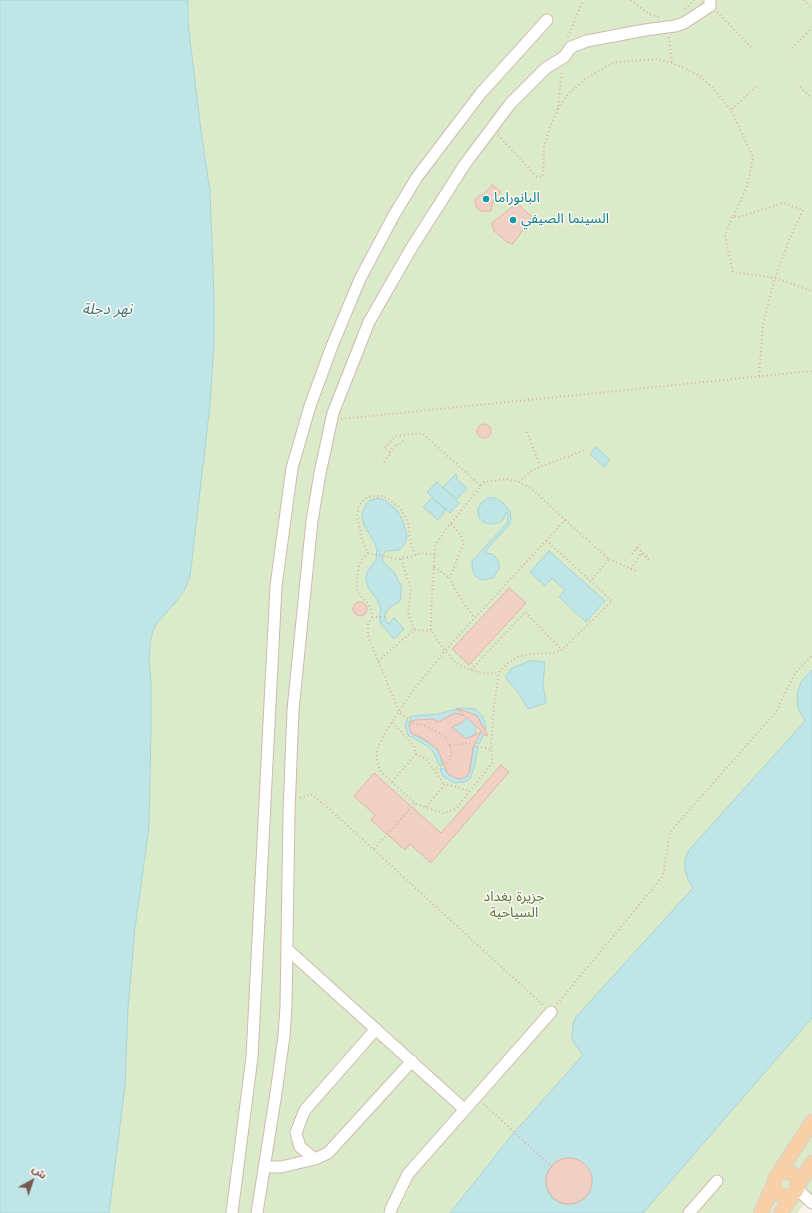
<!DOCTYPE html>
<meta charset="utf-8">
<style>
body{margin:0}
#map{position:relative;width:812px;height:1213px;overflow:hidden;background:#fcf3eb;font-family:Jost,"Noto Sans Arabic",sans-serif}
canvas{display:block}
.north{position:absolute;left:12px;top:1161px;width:40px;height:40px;-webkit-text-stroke:3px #fef8f2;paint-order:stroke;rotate:40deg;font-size:11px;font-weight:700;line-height:16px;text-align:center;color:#77584e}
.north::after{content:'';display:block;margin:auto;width:14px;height:18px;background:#77584e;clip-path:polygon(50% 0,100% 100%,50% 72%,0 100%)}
</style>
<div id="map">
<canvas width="812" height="1213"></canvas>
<div class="north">ش</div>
</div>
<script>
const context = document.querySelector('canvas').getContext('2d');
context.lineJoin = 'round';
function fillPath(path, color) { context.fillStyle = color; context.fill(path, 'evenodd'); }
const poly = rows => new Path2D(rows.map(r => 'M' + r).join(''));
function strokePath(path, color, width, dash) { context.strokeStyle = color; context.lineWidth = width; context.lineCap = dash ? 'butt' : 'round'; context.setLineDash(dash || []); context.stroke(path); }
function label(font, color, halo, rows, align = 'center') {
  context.font = font + ' Jost,"Noto Sans Arabic",sans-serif'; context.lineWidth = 3; context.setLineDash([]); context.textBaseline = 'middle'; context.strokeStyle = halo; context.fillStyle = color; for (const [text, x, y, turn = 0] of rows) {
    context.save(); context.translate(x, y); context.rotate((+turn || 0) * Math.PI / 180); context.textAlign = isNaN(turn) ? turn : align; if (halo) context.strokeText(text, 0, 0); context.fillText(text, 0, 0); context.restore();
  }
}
fillPath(poly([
 [188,0,812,0,812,1194,797,1213,109,1213,125,1086,128,1008,135,928,149,827,151,730,151,684,149,658,150,643,153,631,157,623,175,603,184,591,190,577,210,405,214,343,212,231,210,191,201,131,188,23]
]), '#dbeac9');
const water = poly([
 [0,0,188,0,188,23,201,131,210,191,214,295,214,343,210,405,190,577,184,591,175,603,157,623,153,631,150,643,149,658,151,684,151,730,149,827,135,928,128,1008,125,1086,109,1213,0,1213,0,0],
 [596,447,610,460,604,467,590,454,596,447],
 [456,474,457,475,456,479,467,488,457,499,443,487,456,474],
 [437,482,459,503,450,513,427,492,437,482],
 [379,498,386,501,396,509,403,521,407,536,406,541,402,547,399,550,386,551,382,556,383,562,394,572,401,586,401,593,400,601,388,609,385,614,385,618,388,624,394,618,404,629,394,639,381,624,379,616,381,610,380,606,378,601,368,587,366,579,367,572,376,560,377,551,375,543,364,525,362,516,363,511,367,503,370,500,379,498],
 [432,498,446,510,438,520,423,507,432,498],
 [488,498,496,498,503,503,510,511,511,519,509,525,486,550,486,553,492,554,496,557,499,563,499,569,493,578,483,580,478,578,474,574,472,566,472,561,507,523,508,518,508,513,506,512,503,520,495,524,488,524,482,521,479,518,478,510,481,503,488,498],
 [549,551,605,601,586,622,559,597,565,590,552,578,545,586,530,572,549,551],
 [530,661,538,661,545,662,543,684,546,703,528,709,518,692,505,677,512,668,530,661],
 [812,670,812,1018,643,1213,450,1213,512,1135,583,1055,574,1043,572,1037,573,1024,576,1017,693,888,688,879,685,870,685,859,689,850,805,721,798,708,797,695,801,682,812,670],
 [565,1159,573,1159,579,1161,585,1165,589,1171,592,1178,592,1185,589,1192,585,1198,579,1202,572,1204,565,1204,558,1202,552,1198,548,1192,546,1185,546,1178,548,1171,553,1165,558,1161,565,1159],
 [461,708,475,709,482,715,485,723,486,728,485,732,479,744,475,743,481,732,482,725,478,716,474,714,461,715,455,713,438,722,434,719,412,721,409,718,413,716,438,714,461,708],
 [464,718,468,718,476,727,476,733,469,738,464,738,448,725,462,723,464,718],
 [407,720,410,723,409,726,411,733,431,744,438,750,443,765,439,765,434,753,429,747,408,735,406,729,405,724,407,720],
 [474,746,478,747,474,768,470,779,464,782,454,783,443,776,440,769,444,768,448,774,455,778,461,778,466,777,470,770,474,746]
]);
fillPath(water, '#c0e5e6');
strokePath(water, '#a6d5d7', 1);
const building = poly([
 [492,185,501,192,493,201,491,211,481,211,476,207,475,200,480,195,484,194,492,185],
 [517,203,532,217,513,244,507,242,494,231,492,223,517,203],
 '477 431a7 7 0 1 1 14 0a7 7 0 1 1-14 0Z',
 [509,588,526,603,469,665,452,649,509,588],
 '353 609a7 7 0 1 1 14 0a7 7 0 1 1-14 0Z',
 [456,708,476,715,488,735,486,736,467,717,462,723,452,727,465,738,469,738,481,732,473,748,469,773,466,777,460,779,455,778,448,774,438,750,423,738,412,734,409,726,411,722,415,720,433,719,438,722,455,713,465,716,456,708],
 [501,765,509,772,431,863,410,844,405,850,371,820,375,815,354,796,374,773,441,833,501,765],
 '546 1181a23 23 0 1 1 46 0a23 23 0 1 1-46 0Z'
]);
fillPath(building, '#f0d0c4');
strokePath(building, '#e2b5a5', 1);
const minor = poly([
 [287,949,464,1109],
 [315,1159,300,1147,296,1133,300,1122,305,1110,376,1029],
 [264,1167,281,1167,315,1159,328,1153,412,1061],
 [797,1189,812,1203],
 [232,1213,252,1057,276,586,292,468,310,406,332,346,360,279,394,215,417,177,481,93,547,20],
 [257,1213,276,1093,284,1036,286,1007,289,812,293,710,312,521,320,473,333,413,369,322,389,287,412,247,465,164,510,104,546,68,564,57,571,47,587,41,645,30,675,26,684,23,710,6,710,0],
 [390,1213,391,1209,408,1174,551,1012],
 [689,1213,717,1181]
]);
const major = poly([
 '774 1184a12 12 0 1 1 24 0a12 12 0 1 1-24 0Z',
 [777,1176,812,1122],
 [797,1187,812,1163],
 [761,1213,774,1184],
 [781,1213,794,1193]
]);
strokePath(minor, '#cebab0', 13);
strokePath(major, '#d9d0cd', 16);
strokePath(poly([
 [631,0,649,14,660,17],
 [804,0,812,9],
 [685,9,694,0],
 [717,12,751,47],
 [568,37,583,0],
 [669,37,672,63],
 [792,48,812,28],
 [800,87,812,98],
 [558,109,569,93,588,77,615,62,658,59,682,67,700,76,712,87,731,110],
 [498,135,537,177,543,176,544,147,551,124,558,109,562,70],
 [733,216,746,189,750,174,753,157,731,110,757,86],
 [759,376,763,324,775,278,789,240,803,210,783,203,739,217,733,216,725,235,733,272,775,278,812,291],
 [341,419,812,371],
 [527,432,540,466],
 [390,452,384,448,396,436,422,433,481,486],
 [384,462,389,455,388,454,396,444,398,446,404,440],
 [519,482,532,470,585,450],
 [565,520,609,559,591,581],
 [451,524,461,535,463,544,450,578,454,588,474,618],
 [368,553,363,558,359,566,357,577,357,590,362,598,367,602,371,610,372,617,368,624,368,636,399,712,414,724,423,725,439,733,447,739,452,750,450,759,447,764,434,769],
 [632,554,640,544],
 [416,555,411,544,408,523,404,514,398,506,383,496,372,496,364,499,359,506,357,515,362,540,368,553,399,559,413,556,421,553,435,555],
 [401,559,411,589,408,612,414,630],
 [609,559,638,572],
 [434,567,450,578],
 [631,569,641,553,648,559,649,558,637,548],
 [372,617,385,617],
 [378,661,414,630,431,631],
 [471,670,525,612,562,650],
 [450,746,467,743,492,750],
 [416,754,421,756,427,760,444,784],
 [392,782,416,754,414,746,392,722],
 [300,798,311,794,324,804,544,1006],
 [416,804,443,813,456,809,492,763,491,744,494,705,499,672],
 [426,807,445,784,470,791],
 [374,849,415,803,381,772,377,761,377,750,384,734,412,692,445,651,450,645,565,520,531,488,519,482,507,479,484,482,445,531,435,546,431,614,431,631,445,651,459,665,474,671,490,674,499,672,508,663,518,657,530,654,553,653,562,650,612,601,546,540],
 [557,1004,663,876,670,832,776,712,794,675,812,655],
 [484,1104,554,1169]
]), '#d6b3a6', 2, [1, 3]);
strokePath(minor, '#fff', 11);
strokePath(major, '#f7d0a8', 14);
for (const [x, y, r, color] of [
 [486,199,4,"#0f9aa8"],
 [513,220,4,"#0f9aa8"]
]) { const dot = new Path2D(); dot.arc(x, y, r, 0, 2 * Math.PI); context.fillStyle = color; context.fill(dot); strokePath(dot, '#fef8f2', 1.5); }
label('14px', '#0d838f', '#fef8f2', [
 ["البانوراما",494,199],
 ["السينما الصيفي",521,220]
], 'left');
label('14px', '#587644', '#fef8f2', [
 ["جزيرة بغداد",514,898],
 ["السياحية",514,914]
]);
label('italic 15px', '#42787b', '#fef8f2', [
 ["نهر دجلة",107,310]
]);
</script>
